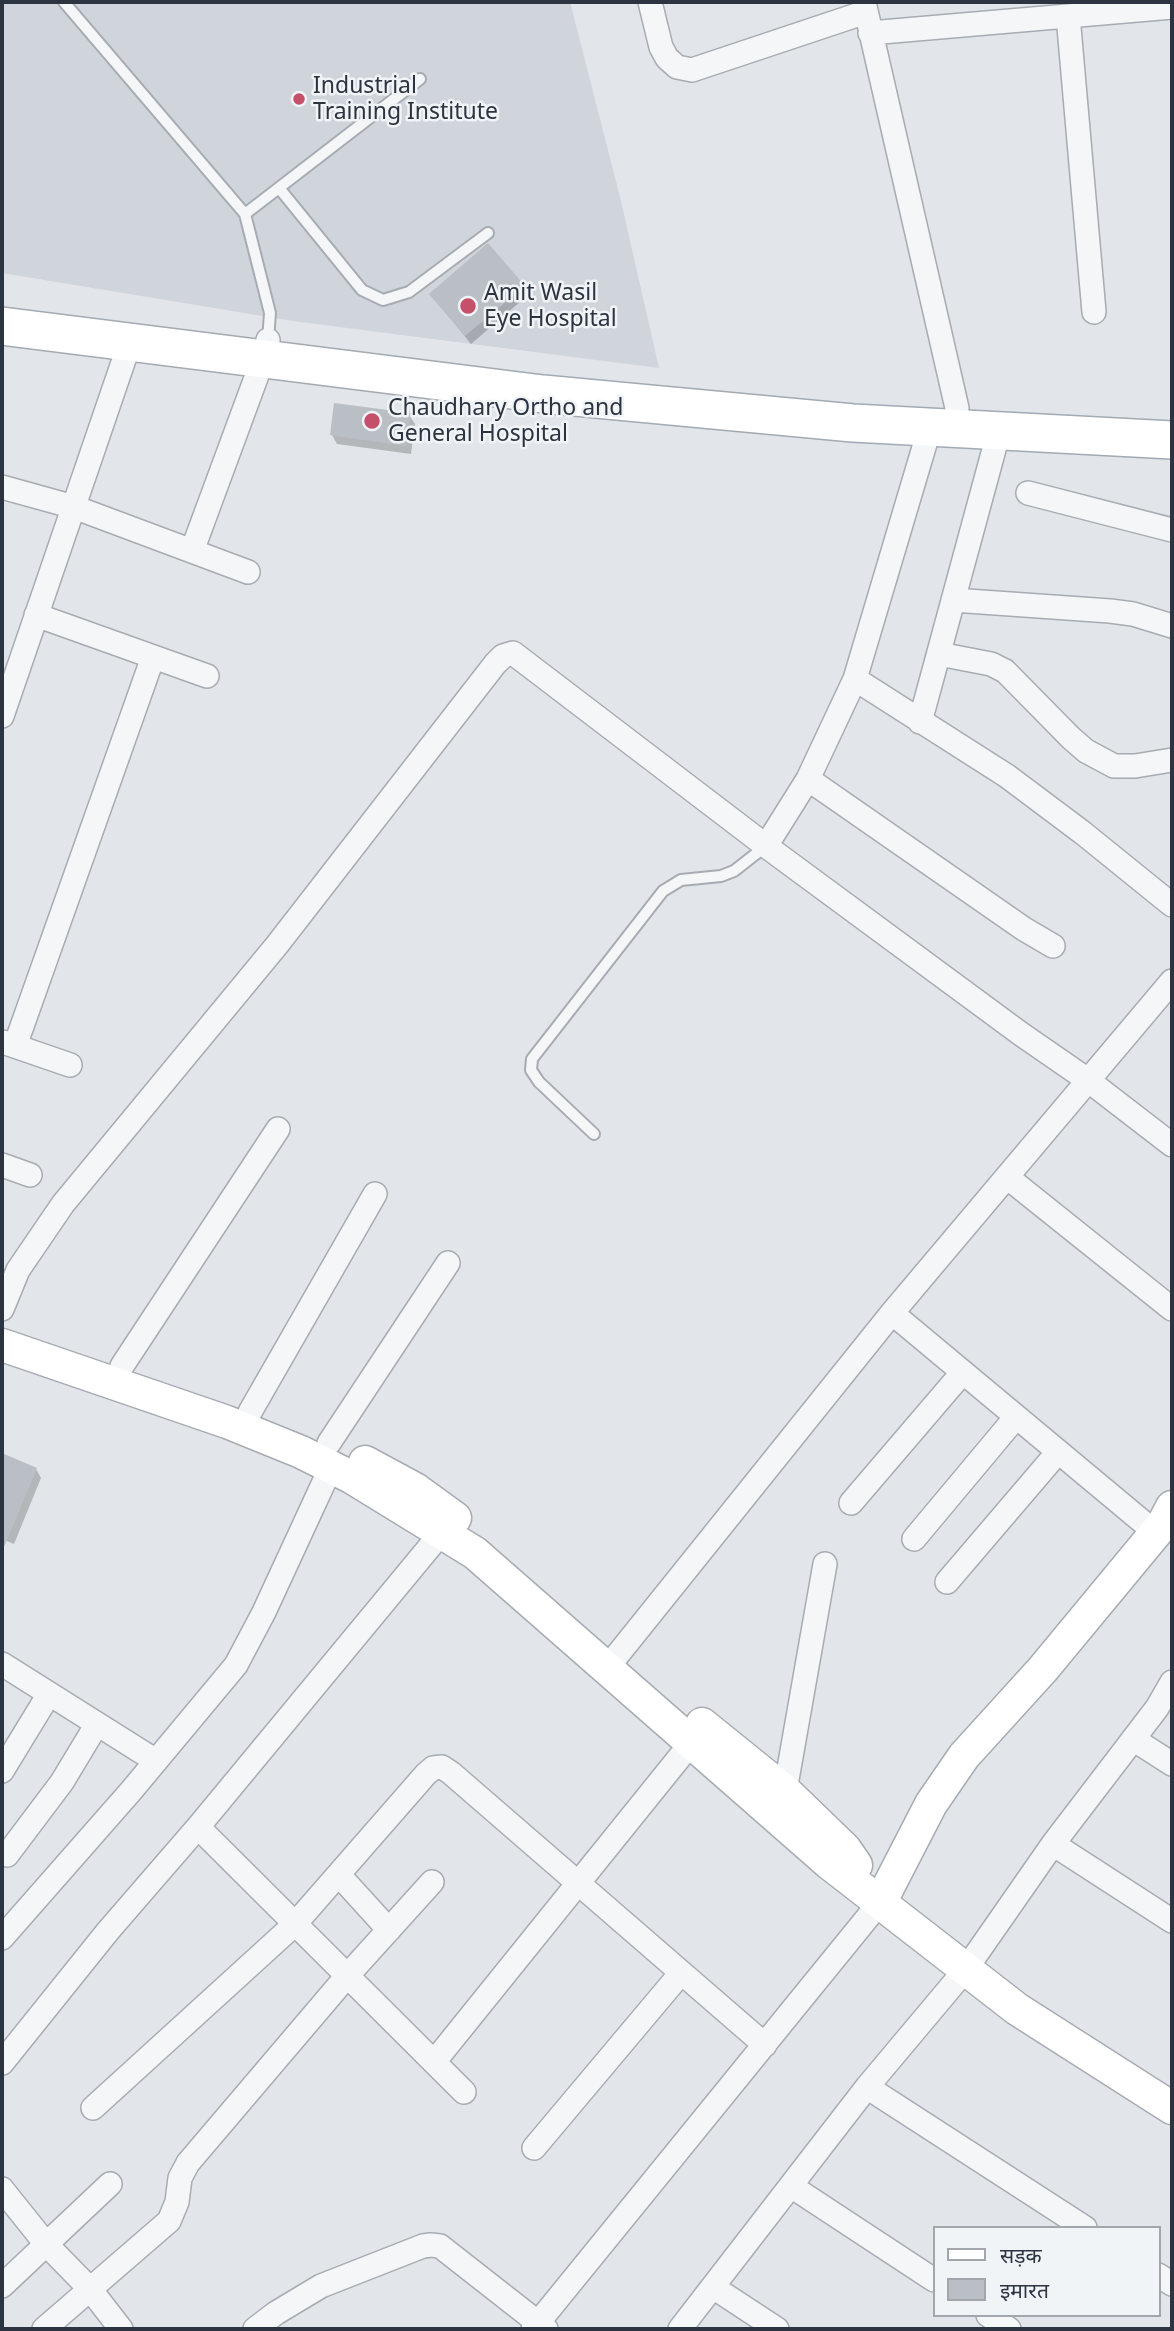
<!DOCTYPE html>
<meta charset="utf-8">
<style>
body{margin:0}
#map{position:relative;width:1174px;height:2331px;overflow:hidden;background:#e2e5e9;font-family:"Noto Sans","Noto Sans Devanagari",sans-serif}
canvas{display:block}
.frame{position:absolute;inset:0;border:4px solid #2b3440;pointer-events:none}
.legend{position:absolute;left:933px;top:2226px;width:228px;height:91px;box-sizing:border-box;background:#f1f4f7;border:2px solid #a2a7ae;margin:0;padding:9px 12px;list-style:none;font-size:21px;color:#2b3440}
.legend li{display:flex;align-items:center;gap:14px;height:35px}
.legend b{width:35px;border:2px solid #a2a7ae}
</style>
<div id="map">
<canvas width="1174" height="2331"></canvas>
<div class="frame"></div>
<ul class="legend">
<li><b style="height:9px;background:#fff"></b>सड़क</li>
<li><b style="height:19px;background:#b9bfc5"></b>इमारत</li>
</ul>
</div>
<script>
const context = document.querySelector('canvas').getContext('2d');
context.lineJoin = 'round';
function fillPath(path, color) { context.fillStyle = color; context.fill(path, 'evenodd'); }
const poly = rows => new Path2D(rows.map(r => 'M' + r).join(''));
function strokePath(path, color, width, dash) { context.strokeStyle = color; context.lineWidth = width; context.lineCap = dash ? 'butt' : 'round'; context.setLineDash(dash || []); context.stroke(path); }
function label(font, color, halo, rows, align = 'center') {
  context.font = font + ' "Noto Sans",sans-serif'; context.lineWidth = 5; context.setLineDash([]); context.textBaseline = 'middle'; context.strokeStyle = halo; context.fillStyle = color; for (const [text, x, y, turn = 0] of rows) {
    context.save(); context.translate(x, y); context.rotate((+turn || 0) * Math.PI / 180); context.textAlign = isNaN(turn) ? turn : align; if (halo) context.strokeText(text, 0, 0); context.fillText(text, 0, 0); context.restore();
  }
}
fillPath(poly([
 [2,2,570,2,620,197,659,368,293,321,2,273]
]), '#d0d4db');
fillPath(poly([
 [523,287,528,295,471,344,431,294],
 [409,415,415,424,411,454,337,444,332,435],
 [3,1456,36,1469,41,1478,14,1544,2,1539]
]), '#0003');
fillPath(poly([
 [488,243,525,286,465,336,429,294],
 [334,403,411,413,406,446,330,435],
 [2,1453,37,1468,2,1552]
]), '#b9bfc5');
const lane = poly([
 [64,2,245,214],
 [279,188,362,290,383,300,409,292,488,233],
 [268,340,270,313,245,214,420,79],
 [594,1134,539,1082,531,1070,532,1059,663,891,681,880,721,876,734,871,766,846]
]);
const street = poly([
 [650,2,661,47,667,58,677,67,692,70,866,12],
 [864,2,957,408],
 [1068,16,1094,312],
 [870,33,1172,7],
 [2,487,74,507,248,572],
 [1028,493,1172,530],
 [192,551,263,359,268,340],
 [953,600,1110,611,1133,614,1172,626],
 [36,615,207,676],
 [939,654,991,664,1005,671,1071,738,1086,751,1114,766,1135,766,1172,760],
 [855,679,1007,776,1083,833,1172,905],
 [2,716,130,342],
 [920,722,999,431],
 [808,779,1024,929,1053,946],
 [766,846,808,779,855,679,930,427],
 [3,1042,70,1065],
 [15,1046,153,657],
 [2,1165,30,1175],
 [1007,1177,1172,1309],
 [2,1309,18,1270,63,1204,277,945,495,664,503,656,513,653,766,846,1021,1034,1089,1081,1172,1145],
 [892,1313,1156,1533],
 [122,1366,278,1129],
 [250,1412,375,1194],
 [329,1443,448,1263],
 [851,1503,963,1372],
 [914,1539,1016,1417],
 [947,1582,1058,1452],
 [2,1664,156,1761],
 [607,1668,892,1313,1172,981],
 [1133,1739,1172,1764],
 [2,1771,49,1694],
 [777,1800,785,1791,825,1564],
 [198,1827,464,2092],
 [1053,1844,1172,1921],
 [7,1855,62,1782,97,1724],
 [339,1875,389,1930],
 [2,1938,131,1791,236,1665,264,1612,331,1467],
 [434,2062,700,1732],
 [2,2063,108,1931,198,1827,442,1532],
 [867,2087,1085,2228],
 [93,2108,295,1924,426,1774,433,1768,442,1767,451,1773,765,2045],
 [534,2148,681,1973],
 [791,2186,934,2280],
 [2,2189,46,2244,90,2289,121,2329],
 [1158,2275,1172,2284],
 [2,2286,110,2184],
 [713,2287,777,2329],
 [988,2315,1009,2329],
 [44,2329,169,2221,177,2202,180,2178,188,2163,347,1976,432,1882],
 [255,2329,276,2313,321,2286,423,2246,431,2245,440,2246,546,2329],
 [533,2329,881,1901],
 [680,2329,867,2087,966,1969,1053,1844,1157,1708,1172,1682]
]);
const secondary = poly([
 [2,1345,227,1422,301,1452,353,1478,475,1553,829,1863,1017,2009,1172,2108],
 [365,1462,415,1489,455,1518],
 [702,1724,785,1791,845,1849,856,1865],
 [881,1901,931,1804,964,1756,1043,1669,1163,1524,1172,1507]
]);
const primary = poly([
 [2,326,543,394,853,423,1172,440]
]);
strokePath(lane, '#a7acb3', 14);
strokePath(street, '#a7acb3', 26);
strokePath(secondary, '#a7acb3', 35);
strokePath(primary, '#a2aab4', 40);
strokePath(lane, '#f4f6f8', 10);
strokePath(street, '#f4f6f8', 23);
strokePath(secondary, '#fff', 32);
strokePath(primary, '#fff', 37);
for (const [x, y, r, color] of [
 [299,99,7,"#c5506a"],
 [468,306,9,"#c5506a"],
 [372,421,9,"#c5506a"]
]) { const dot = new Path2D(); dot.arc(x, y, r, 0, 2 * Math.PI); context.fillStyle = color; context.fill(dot); strokePath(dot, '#f1f4f7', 2.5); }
label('23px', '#2b3440', '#f1f4f7', [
 ["Industrial",313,86],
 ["Training Institute",313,112],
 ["Amit Wasil",484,293],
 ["Eye Hospital",484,319],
 ["Chaudhary Ortho and",388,408],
 ["General Hospital",388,434]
], 'left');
</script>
